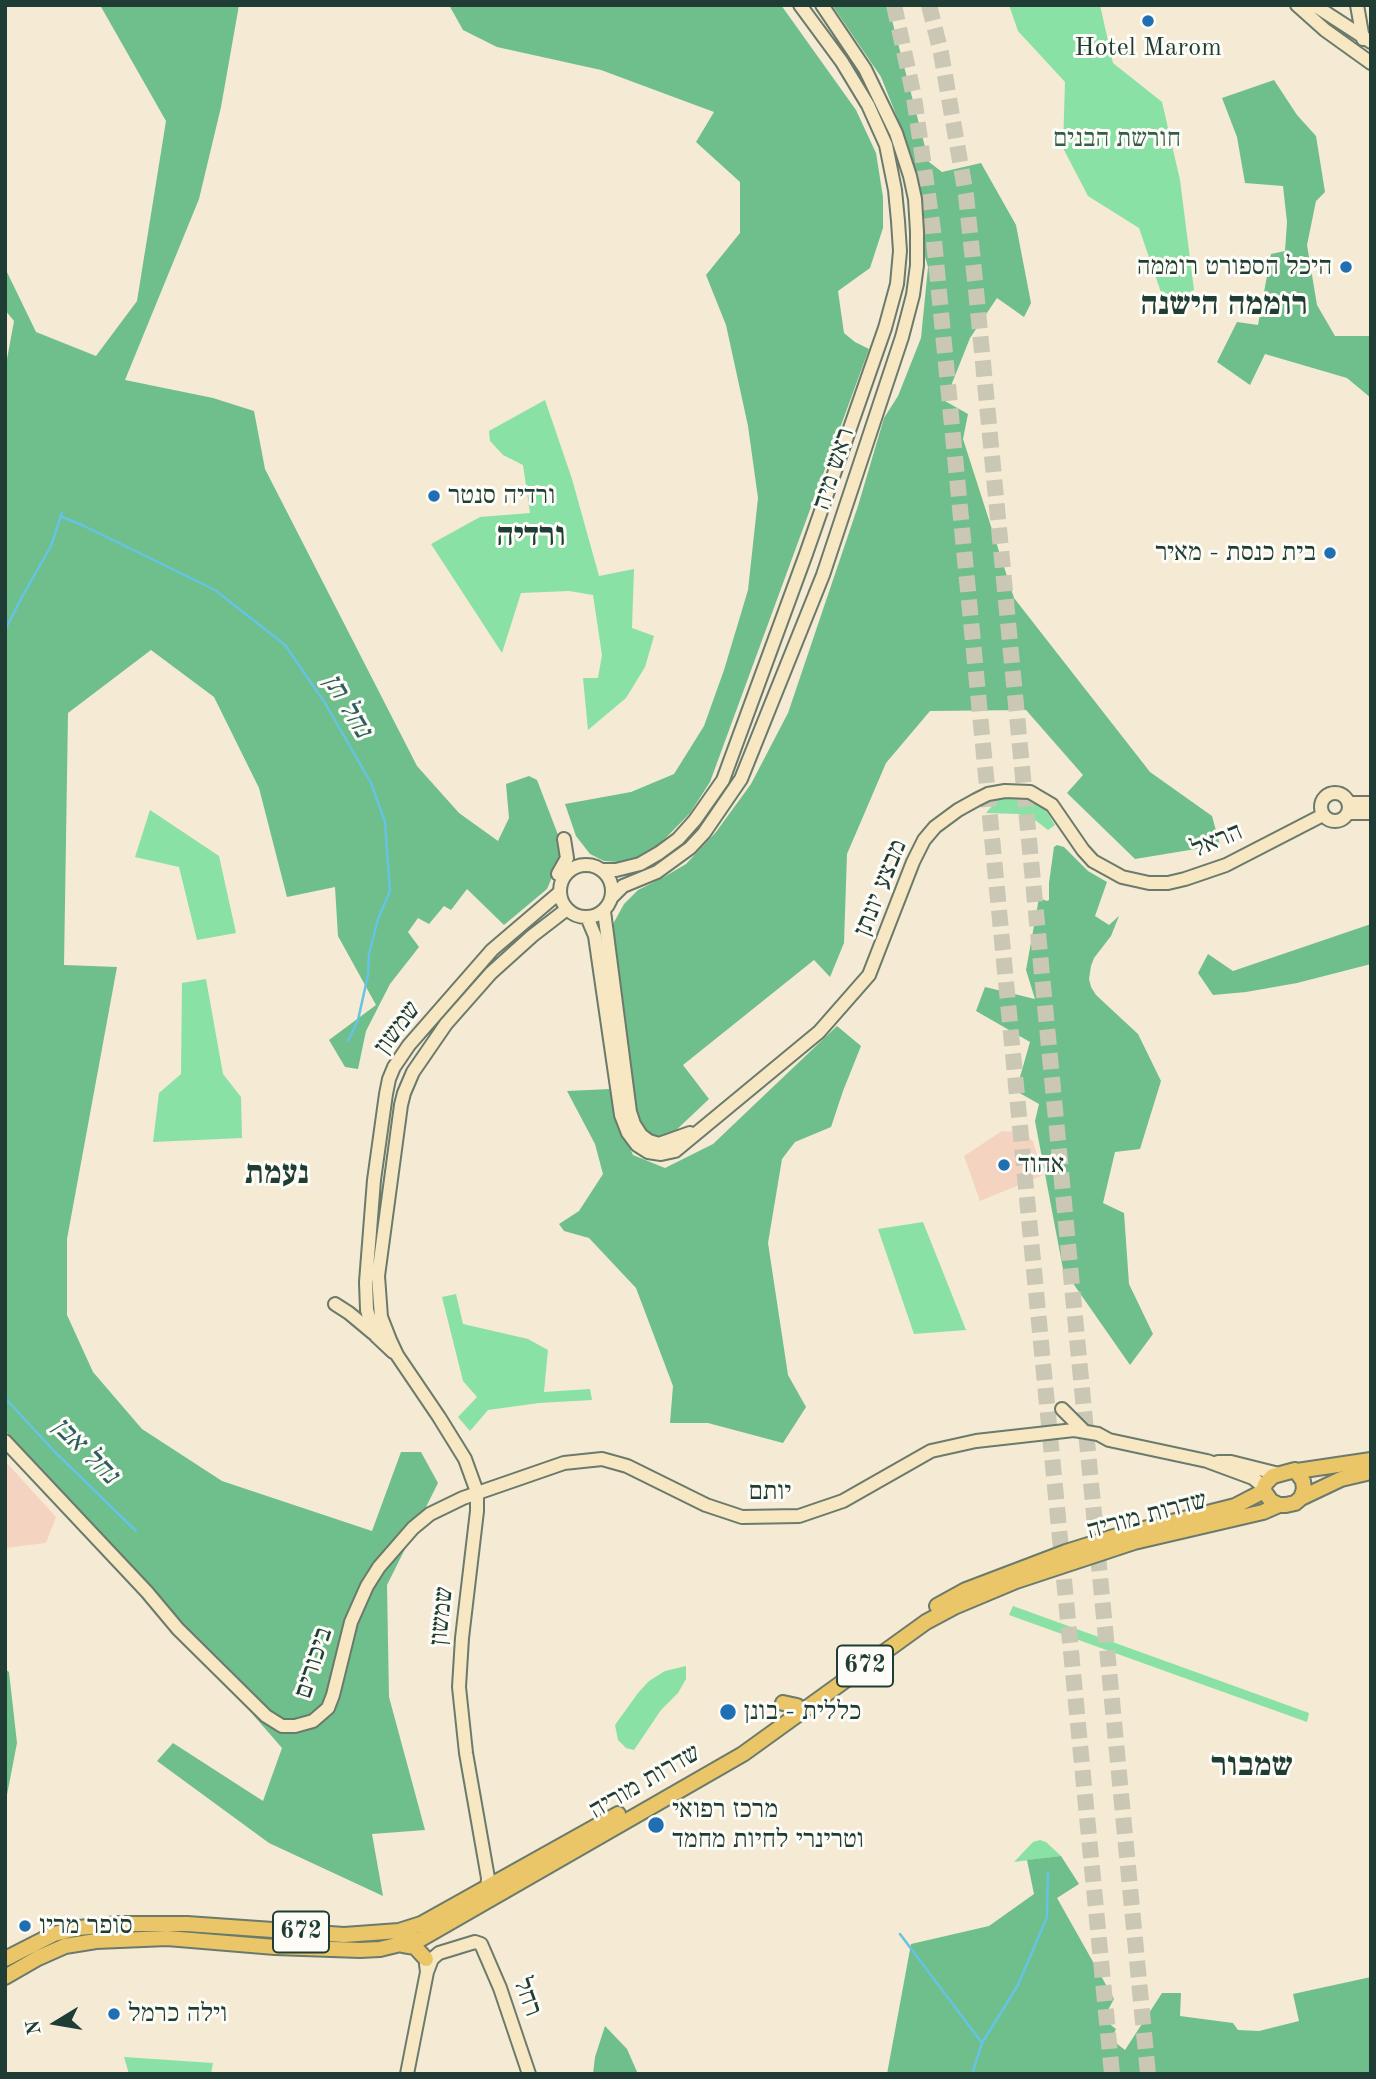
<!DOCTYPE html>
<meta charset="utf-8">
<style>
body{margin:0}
#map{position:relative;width:1376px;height:2079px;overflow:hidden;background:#f5ead4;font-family:"Old Standard TT",serif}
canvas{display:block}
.frame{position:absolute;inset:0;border:7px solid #1f3d34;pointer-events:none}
.north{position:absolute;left:21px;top:1988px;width:70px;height:70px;-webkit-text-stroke:5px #fdfcf7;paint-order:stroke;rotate:259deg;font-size:19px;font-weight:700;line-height:28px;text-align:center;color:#1f3d34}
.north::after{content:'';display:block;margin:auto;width:24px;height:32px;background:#1f3d34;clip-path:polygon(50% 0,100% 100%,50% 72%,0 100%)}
</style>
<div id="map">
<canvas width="1376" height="2079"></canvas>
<div class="frame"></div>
<div class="north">N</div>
</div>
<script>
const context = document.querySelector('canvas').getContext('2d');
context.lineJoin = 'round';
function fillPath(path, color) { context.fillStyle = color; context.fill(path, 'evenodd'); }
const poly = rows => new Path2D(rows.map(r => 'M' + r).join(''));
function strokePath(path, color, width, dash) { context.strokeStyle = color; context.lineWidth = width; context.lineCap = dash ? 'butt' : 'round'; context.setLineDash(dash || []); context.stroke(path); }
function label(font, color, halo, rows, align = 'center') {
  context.font = font + ' "Old Standard TT","Frank Ruhl Libre",serif'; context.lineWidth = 6; context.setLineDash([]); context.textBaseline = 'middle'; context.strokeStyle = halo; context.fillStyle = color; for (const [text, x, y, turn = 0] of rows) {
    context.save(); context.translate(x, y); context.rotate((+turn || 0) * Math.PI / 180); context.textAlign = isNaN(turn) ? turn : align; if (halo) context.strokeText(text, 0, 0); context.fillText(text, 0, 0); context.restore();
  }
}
fillPath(poly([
 [1002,1131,1018,1132,1033,1141,1043,1175,980,1201,964,1156],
 [5,1461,56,1517,46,1543,5,1548]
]), '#f5d3c1');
fillPath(poly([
 [1009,5,1100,5,1113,63,1162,102,1180,180,1194,290,1165,304,1139,228,1088,196,1063,148,1065,82,1018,31],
 [545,400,572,479,599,576,634,569,632,628,654,636,645,667,626,698,588,730,583,678,598,678,602,655,593,595,569,591,521,593,502,653,431,544,480,517,530,513,523,465,503,455,490,441,489,431],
 [1007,796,1018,797,1042,804,1055,825,1048,830,1035,820,1018,814,986,813,997,800],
 [150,810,219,856,236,933,197,940,179,867,135,857],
 [206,979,223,1074,241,1097,242,1138,153,1142,159,1093,181,1074,182,983],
 [923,1222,966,1330,914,1334,878,1229],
 [456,1294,463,1324,528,1339,548,1350,544,1392,590,1389,592,1400,539,1403,488,1410,470,1431,458,1417,477,1397,463,1381,442,1297],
 [1013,1606,1309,1713,1307,1722,1009,1615],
 [686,1666,686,1679,678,1693,661,1710,634,1750,626,1748,618,1740,615,1725,638,1693,649,1681,665,1671],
 [1040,1840,1046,1842,1061,1856,1014,1862,1033,1842],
 [124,2057,213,2063,211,2074,129,2074]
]), '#89e1a6');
fillPath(poly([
 [100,5,239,5,221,107,199,199,125,380,213,398,254,411,265,469,417,766,459,813,498,841,509,818,506,784,529,776,537,780,560,840,563,857,553,875,547,889,504,925,467,889,451,910,444,906,429,924,418,918,408,932,419,947,390,984,366,1031,358,1069,345,1067,329,1040,376,1005,338,936,335,887,287,897,259,788,214,697,151,650,68,713,64,965,117,967,67,1239,67,1315,93,1372,142,1429,222,1481,372,1531,401,1452,421,1452,438,1483,387,1585,389,1697,425,1830,372,1834,383,1896,269,1843,157,1761,173,1743,263,1801,282,1748,5,1430,5,370,14,321,5,310,5,268,36,332,96,356,137,301,166,121],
 [449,5,781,5,856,110,876,153,883,197,883,228,870,268,838,291,844,333,855,342,869,349,710,782,690,813,657,847,637,857,618,862,604,861,590,854,576,836,565,804,631,792,674,774,704,726,724,670,748,590,758,498,748,426,726,325,706,275,740,233,740,182,696,142,714,112,601,70,497,47,463,30],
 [832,5,888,5,929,162,942,172,981,163,1016,225,1031,303,1024,317,997,298,970,338,945,401,968,414,963,439,1014,598,1150,772,1212,816,1220,845,1135,859,1067,793,1083,775,1026,710,930,711,886,763,847,854,844,943,830,977,814,960,683,1065,709,1099,671,1135,656,1136,645,1130,635,1116,614,946,613,924,624,904,638,890,664,877,686,864,716,832,751,784,788,713,858,506,884,418,898,396,921,338,928,267,924,253,923,200,899,122,881,77],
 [1274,80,1297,115,1316,136,1325,192,1316,201,1307,245,1317,305,1335,336,1371,336,1371,398,1347,378,1265,354,1250,385,1217,362,1237,322,1258,325,1271,254,1285,251,1287,222,1283,186,1245,183,1237,137,1222,98],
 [1057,845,1064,847,1088,871,1107,882,1095,916,1109,925,1119,916,1111,936,1094,958,1091,966,1089,979,1091,987,1096,995,1138,1034,1161,1081,1140,1149,1115,1152,1103,1203,1124,1213,1129,1284,1153,1334,1130,1365,1063,1269,1035,1121,1039,1104,1016,1091,1030,1042,976,1011,985,987,1035,999,1026,970,1039,898,1047,901,1049,900,1049,883,1054,847],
 [1371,924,1371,964,1297,983,1246,992,1213,995,1198,973,1208,954,1233,971],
 [837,1026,861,1046,843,1091,831,1127,795,1142,782,1159,768,1243,788,1375,806,1407,783,1443,708,1423,670,1423,673,1386,636,1288,589,1238,564,1231,559,1224,579,1211,603,1174,595,1144,567,1091,610,1089,618,1122,633,1155,665,1168,713,1144],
 [5,1669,9,1672,17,1743,5,1805],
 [1061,1856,1079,1884,1057,1898,1114,1999,1103,2019,1116,2029,1111,2039,1125,2050,1162,1993,1181,1993,1180,2016,1233,2023,1238,2030,1259,2031,1299,2021,1293,1994,1371,1977,1371,2074,887,2074,911,1944,989,1926,1034,1894,1027,1860],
 [605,2026,627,2049,638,2074,593,2074,595,2057]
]), '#6ebf8b');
strokePath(poly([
 [60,516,82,525,215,590,285,645,325,703,371,783,385,822,390,891,378,919,369,954,368,975,358,1020,348,1041],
 [5,630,22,597,51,546,62,513],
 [5,1398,55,1452,136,1531],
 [900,1934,982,2043],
 [972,2074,982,2043,1018,1985,1047,1917,1048,1872]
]), '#65c3e3', 2.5);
strokePath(poly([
 [894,5,914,97,933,230,1112,2074],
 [929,5,941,53,966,195,976,290,1148,2074]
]), '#cac7b4', 16, [16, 8]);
const secondary = poly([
 [1297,5,1325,30,1371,63],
 [1314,5,1371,42],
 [1357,5,1363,39],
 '1321 807a14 14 0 1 1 28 0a14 14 0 1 1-28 0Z',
 [1348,803,1371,803],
 [1348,813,1371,813],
 '560 891a26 26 0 1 1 52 0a26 26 0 1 1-52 0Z',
 [602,870,616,870,640,864,659,853,678,839,695,820,723,780,806,554,885,328,897,284,900,251,898,221,895,190,886,145,868,105,842,62,800,5],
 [558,874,567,858,564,839],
 [612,897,623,886,657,872,690,848,704,833,741,779,823,575,902,337,913,295,917,265,917,232,915,199,910,176,896,133,865,69,822,5],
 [604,911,630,1112,634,1124,641,1135,649,1141,659,1144,690,1133],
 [587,917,595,936,621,1115,628,1133,637,1145,648,1152,661,1154,675,1151,819,1032,869,975,913,862,924,840,935,827,958,810,976,800,988,794,1005,791,1030,792,1052,805,1083,850,1093,861,1122,877,1149,883,1168,883,1185,879,1226,865,1323,815],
 [335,1304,349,1313,373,1333],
 [393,1352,376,1336,371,1324,367,1310,366,1282,374,1180,386,1094,389,1079,394,1067,409,1045,492,950,560,892],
 [1062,1409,1084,1431],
 [5,1441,147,1592,178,1629,266,1716,282,1726,295,1726,313,1721,328,1708,333,1695,351,1622,367,1586,379,1567,413,1528,430,1514,463,1498,564,1463,602,1459,627,1466,706,1505,742,1517,799,1516,843,1501,931,1451,976,1441,1074,1430,1098,1434,1109,1440,1207,1461,1253,1478,1264,1487],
 [1218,1462,1231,1462,1279,1474],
 [487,1895,488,1878,466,1753,459,1687,462,1638,477,1511,477,1492,465,1459,439,1417,397,1355,390,1340,381,1317,378,1276,401,1105,404,1093,413,1072,446,1024,491,973,532,936,567,909],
 [427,1972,432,1959,439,1953,475,1942,481,1944,500,1988,529,2074],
 [407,2074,427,1972,426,1964]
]);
const primary = poly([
 [1295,1470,1303,1481,1304,1489,1301,1498,1295,1503,1286,1505,1279,1505,1271,1501,1264,1491,1264,1487,1266,1483,1273,1476,1295,1470],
 [1297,1471,1371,1460],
 [1301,1498,1341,1479,1371,1472],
 [937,1606,966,1590,1066,1552,1120,1535,1235,1506,1264,1491],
 [783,1703,797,1706],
 [403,1945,415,1947,426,1959],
 [5,1959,54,1934,79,1928,118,1924,187,1924,344,1935,399,1931,421,1924,618,1814],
 [5,1977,38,1958,65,1946,96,1941,167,1938,275,1947,360,1950,380,1949,421,1939,743,1754,926,1622,954,1607,1016,1581,1134,1542,1263,1512,1279,1505]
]);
strokePath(secondary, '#6a7a6c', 16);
strokePath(primary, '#6a7a6c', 18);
strokePath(secondary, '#f7e8c3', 12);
strokePath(primary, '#eac669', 14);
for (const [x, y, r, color] of [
 [1148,21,7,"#1f6fb2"],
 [1346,267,7,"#1f6fb2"],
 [434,496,7,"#1f6fb2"],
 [1330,553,7,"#1f6fb2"],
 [1004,1165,7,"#1f6fb2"],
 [728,1712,9,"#1f6fb2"],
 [656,1825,9,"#1f6fb2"],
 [25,1926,7,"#1f6fb2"],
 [114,2014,7,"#1f6fb2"]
]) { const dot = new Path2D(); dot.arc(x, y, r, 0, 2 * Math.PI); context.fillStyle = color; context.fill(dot); strokePath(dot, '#fdfcf7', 2.5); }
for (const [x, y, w] of [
 [865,1666,56],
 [301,1932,56]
]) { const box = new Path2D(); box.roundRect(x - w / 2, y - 20.5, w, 41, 5); context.fillStyle = '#fdfcf7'; context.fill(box); strokePath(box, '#1f3d34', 2); }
label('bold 24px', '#1f3d34', null, [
 ["672",865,1666],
 ["672",301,1932]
]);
label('26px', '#1f3d34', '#fdfcf7', [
 ["Hotel Marom",1148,48,"center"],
 ["היכל הספורט רוממה",1332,267,"right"],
 ["ורדיה סנטר",448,496],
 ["בית כנסת - מאיר",1316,553,"right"],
 ["אהוד",1018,1165],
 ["כללית - בונן",744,1712],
 ["מרכז רפואי",672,1810],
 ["וטרינרי לחיות מחמד",672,1840],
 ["סופר מריו",39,1926],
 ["וילה כרמל",128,2014]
], 'left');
label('26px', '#345e4b', '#fdfcf7', [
 ["חורשת הבנים",1117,139]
]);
label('26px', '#1f3d34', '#fdfcf7', [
 ["ראש מיה",834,469,-72],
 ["הראל",1217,841,-23],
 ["מבצע יונתן",881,888,-68],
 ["שמשון",398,1028,-53],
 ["יותם",770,1492],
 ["שדרות מוריה",1147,1516,-15],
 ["שמשון",442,1616,-84],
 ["ביכורים",314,1663,-72],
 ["שדרות מוריה",645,1782,-30],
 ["רחל",527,1997,70]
]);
label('italic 28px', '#305e60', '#fdfcf7', [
 ["נחל תן",347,706,59],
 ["נחל אבן",85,1451,45]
]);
label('bold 33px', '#1f3d34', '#fdfcf7', [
 ["רוממה הישנה",1224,305],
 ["ורדיה",531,536],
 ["נעמת",277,1174],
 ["שמבור",1252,1766]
]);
</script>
